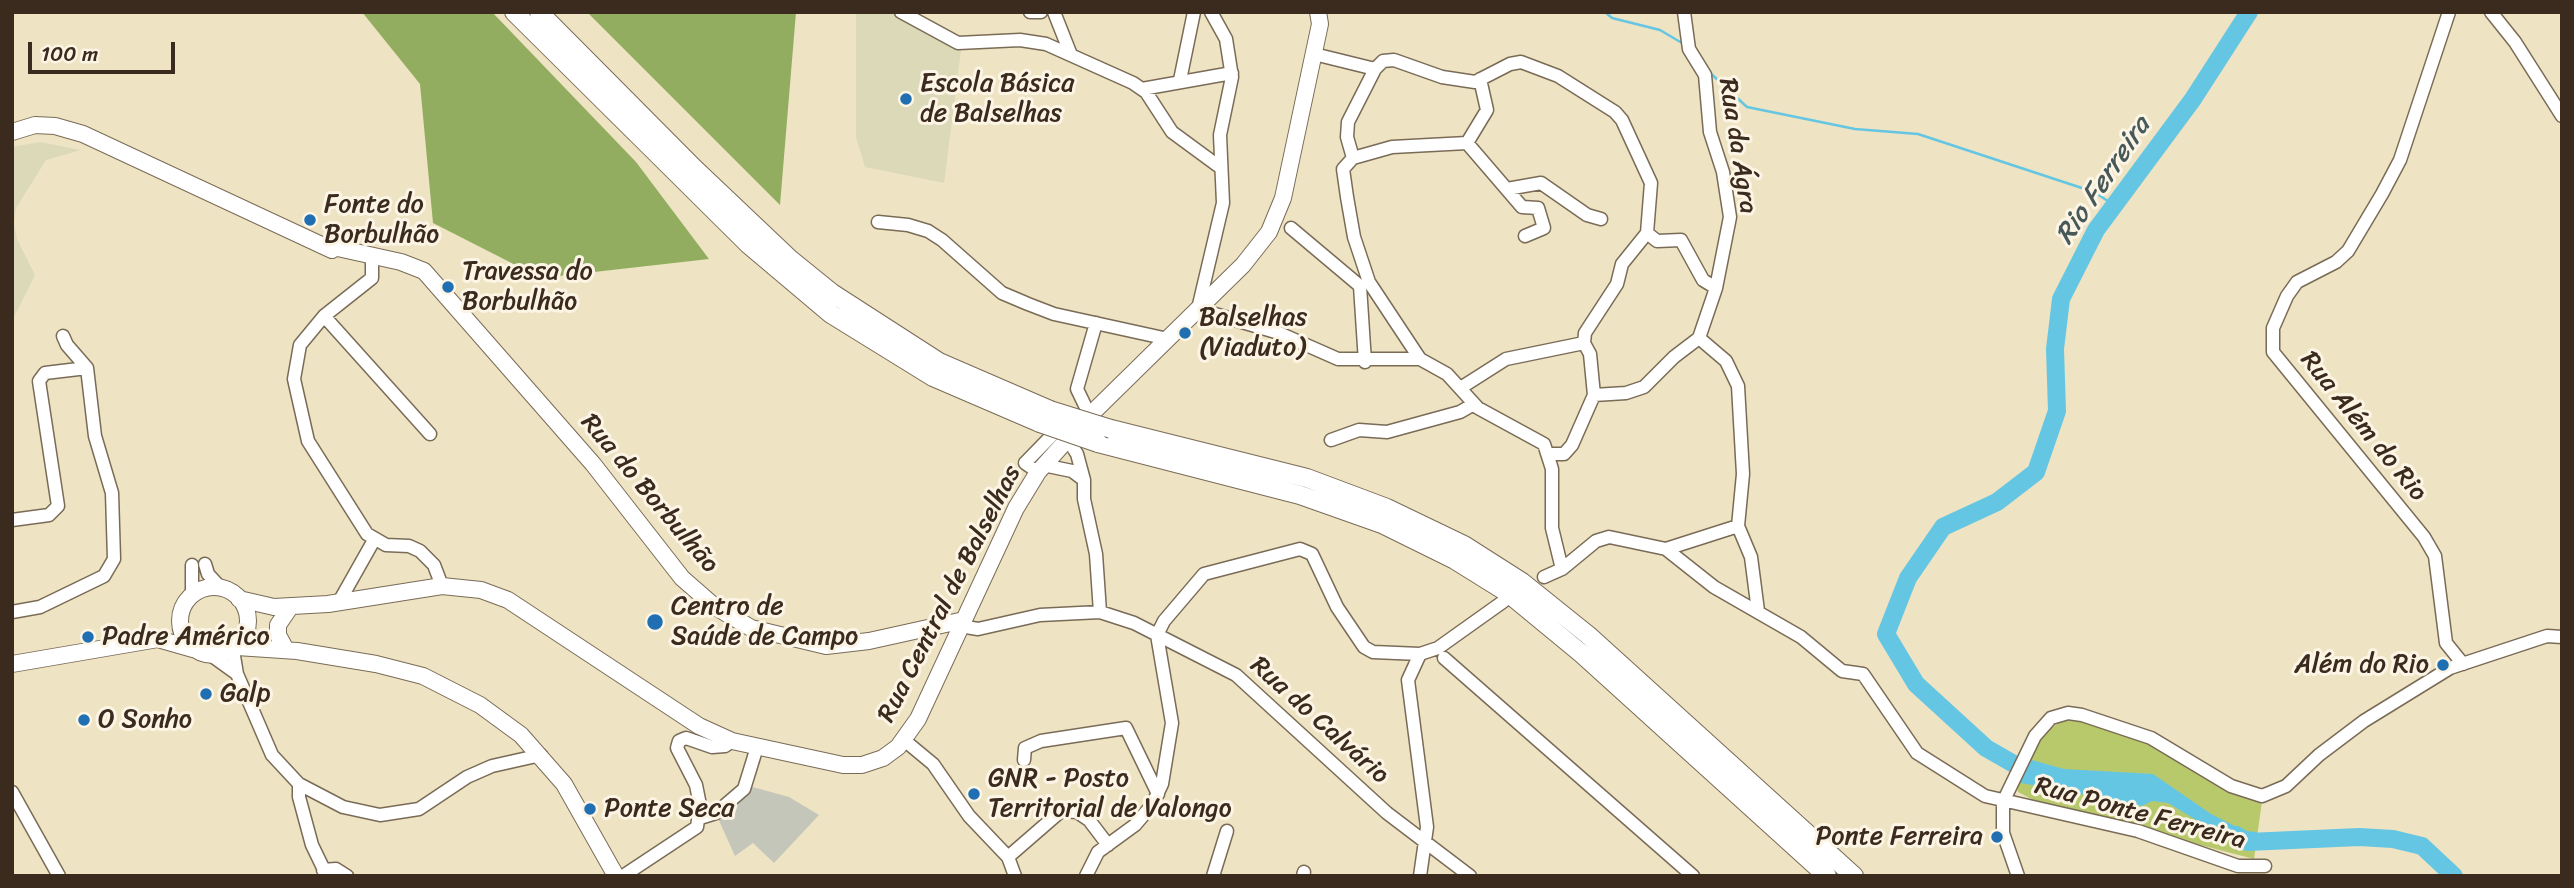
<!DOCTYPE html>
<meta charset="utf-8">
<style>
body{margin:0}
#map{position:relative;width:2574px;height:888px;overflow:hidden;background:#eee3c2;font-family:Sriracha,sans-serif}
canvas{display:block}
.frame{position:absolute;inset:0;border:14px solid #3b2a1e;pointer-events:none}
.scale{position:absolute;left:28px;top:42px;width:147px;height:32px;box-sizing:border-box;border:4px solid #3b2a1e;border-top:0;padding-left:9px;font-size:21px;line-height:24px;white-space:nowrap;color:#3b2a1e;-webkit-text-stroke:5px #fcf5e5;paint-order:stroke}
</style>
<div id="map">
<canvas width="2574" height="888"></canvas>
<div class="frame"></div>
<div class="scale">100 m</div>
</div>
<script>
const context = document.querySelector('canvas').getContext('2d');
context.lineJoin = 'round';
function fillPath(path, color) { context.fillStyle = color; context.fill(path, 'evenodd'); }
const poly = rows => new Path2D(rows.map(r => 'M' + r).join(''));
function strokePath(path, color, width, dash) { context.strokeStyle = color; context.lineWidth = width; context.lineCap = dash ? 'butt' : 'round'; context.setLineDash(dash || []); context.stroke(path); }
function label(font, color, halo, rows, align = 'center') {
  context.font = font + ' Sriracha,sans-serif'; context.lineWidth = 6; context.setLineDash([]); context.textBaseline = 'middle'; context.strokeStyle = halo; context.fillStyle = color; for (const [text, x, y, turn = 0] of rows) {
    context.save(); context.translate(x, y); context.rotate((+turn || 0) * Math.PI / 180); context.textAlign = isNaN(turn) ? turn : align; if (halo) context.strokeText(text, 0, 0); context.fillText(text, 0, 0); context.restore();
  }
}
fillPath(poly([
 [856,12,890,12,961,50,944,183,865,167,856,137],
 [40,142,81,150,46,160,16,208,14,224,17,239,35,275,12,321,12,147]
]), '#dcd9b8');
fillPath(poly([
 [749,786,789,797,819,815,774,863,753,843,735,856,717,816]
]), '#c3c6b9');
fillPath(poly([
 [2063,720,2083,722,2146,742,2230,792,2262,801,2254,859,2039,803,2018,792,2016,782,2041,735]
]), '#b8c96c');
fillPath(poly([
 [362,12,492,12,636,162,709,259,541,278,433,223,420,84],
 [587,12,796,12,780,205]
]), '#92ad60');
fillPath(poly([
 [2028,759,2064,769,2153,774,2211,814,2245,831,2257,832,2254,850,2236,844,2168,803,2152,801,2142,806,2016,782]
]), '#65c6e4');
strokePath(poly([
 [1605,12,1612,18,1660,30,1682,43],
 [1708,71,1747,107,1855,129,1918,134,2094,192,2114,205]
]), '#65c6e4', 2.5);
strokePath(poly([
 [2033,775,1986,748,1916,684,1886,634,1908,578,1943,527,1997,502,2036,472,2057,411,2055,349,2061,299,2096,230,2193,99,2249,12],
 [2236,835,2248,842,2359,837,2393,839,2422,846,2454,876]
]), '#65c6e4', 18);
const minor = poly([
 [901,12,958,43,1020,40,1046,44,1133,83,1146,92,1172,132,1221,168],
 [1030,12,1041,12],
 [1054,12,1071,55],
 [1211,12,1226,39,1232,77,1220,135,1223,203,1198,309,1279,333,1338,359,1420,359,1447,374,1478,408,1544,444,1552,469,1552,528,1562,569],
 [2449,12,2400,160,2382,194,2348,251,2336,262,2297,282,2287,296,2273,328,2273,352,2424,537,2435,556,2446,643,2463,664],
 [2491,12,2515,42,2562,116],
 [1314,54,1375,69,1348,122,1347,137,1353,158,1343,169,1347,197,1354,237,1369,282,1420,359],
 [1375,69,1383,61,1394,60,1442,77,1475,82,1510,64,1521,62,1558,76,1615,112,1622,120,1651,183,1647,233],
 [1180,80,1194,12],
 [1142,89,1232,73],
 [1467,143,1487,110,1480,79],
 [1353,158,1392,147,1467,143,1522,207,1538,208,1544,228,1525,236],
 [1507,189,1541,183,1587,215,1601,219],
 [878,222,908,225,928,231,942,240,1002,293,1028,304,1054,314,1168,339],
 [1291,228,1360,286,1365,362],
 [1647,233,1657,241,1681,240,1703,280,1716,288],
 [372,255,372,278,324,316,300,345,294,379,308,441,367,534,386,545,409,546,420,551,434,565,442,586],
 [324,316,430,434],
 [1699,338,1726,361,1738,386,1743,474,1738,526,1751,557,1758,611],
 [1584,343,1590,354,1594,395],
 [1462,387,1506,359,1584,343,1585,333,1617,284,1622,264,1647,233],
 [1090,416,1077,389,1096,323],
 [1331,440,1359,430,1387,432,1460,412,1474,404],
 [1064,443,1072,446,1077,454,1084,480,1084,499,1096,554,1100,612],
 [1549,454,1564,454,1572,445,1594,395,1626,393,1644,387,1674,357,1699,338,1716,288,1730,217,1723,172,1710,132,1705,75,1689,49,1684,12],
 [1043,465,1072,471,1084,480],
 [1038,472,1025,463,1062,425],
 [12,520,49,515,58,506,39,381,45,373,87,368],
 [1666,549,1738,526],
 [205,564,208,574,221,588],
 [192,565,192,595],
 [1544,577,1562,569,1596,541,1609,537,1666,549,1714,587,1801,637,1842,671,1863,674,1917,753,1985,796,2138,831,2238,866,2265,866],
 [339,602,374,540],
 [12,612,40,607,104,576,114,559,112,493,95,436,87,368,67,345,63,336],
 [960,626,978,629,1040,615,1100,612,1134,623,1236,675,1387,813,1470,876],
 [1157,635,1164,621,1204,574,1300,549,1312,554,1337,607,1364,647,1373,652,1420,654,1438,648,1504,601],
 [233,650,237,674,272,755,299,784,343,807,380,815,419,809,467,777,492,766,541,755],
 [1420,654,1408,680,1427,827,1420,876],
 [212,656,237,674],
 [1444,658,1693,876],
 [904,740,933,764,969,816,1008,857,1015,876],
 [1024,760,1025,748,1041,741,1126,728,1158,794],
 [299,784,299,797,312,845,327,876],
 [12,792,59,876],
 [700,818,716,813,744,789,757,747],
 [1008,857,1061,811,1077,812,1089,820,1108,845],
 [323,870,336,869,347,876],
 [623,876,697,827,700,805,696,785,677,748,679,741,686,738,712,747,725,746,732,741],
 [1086,876,1098,852,1135,825,1152,805,1162,784,1172,723,1157,635],
 [1213,876,1227,831],
 [1303,876,1304,872],
 [2018,876,2003,833,2003,802,2035,736,2051,718,2068,713,2082,715,2151,738,2231,786,2262,796,2286,786,2319,755,2364,721,2450,668,2547,636,2562,637]
]);
const major = poly([
 [12,132,35,125,55,126,83,134,332,250],
 [324,245,401,262,424,271,593,464,682,578,714,606,751,628,826,646,869,641,964,620],
 '180 621a34 34 0 1 1 68 0a34 34 0 1 1-68 0Z',
 [239,599,274,607,328,604,442,586,481,590,508,600,699,726,732,741,843,765,862,765,883,758,898,747,918,719,1016,508,1038,472,1083,422,1243,265,1269,232,1283,198,1320,24,1318,12],
 [284,646,278,635,278,625,291,606],
 [237,647,297,651,376,664,423,676,480,705,521,735,564,784,616,876],
 [12,664,158,639,193,649]
]);
const highway = poly([
 [514,12,748,244,831,314,933,377,1040,423],
 [539,12,694,168,790,259,832,293,939,362,1050,410],
 [1111,429,1307,478,1387,508,1464,545,1522,582,1588,635,1854,876],
 [1098,443,1300,495,1382,524,1455,560,1508,593,1582,654,1827,876]
]);
strokePath(minor, '#7a6b57', 15);
strokePath(major, '#7a6b57', 18);
strokePath(highway, '#7a6b57', 20);
strokePath(minor, '#fff', 12);
strokePath(major, '#fff', 16);
strokePath(highway, '#fff', 18);
const highwayBridge = poly([
 [1050,410,1111,429],
 [1040,423,1098,443]
]);
strokePath(highwayBridge, '#7a6b57', 20, []);
strokePath(highwayBridge, '#fff', 18);
for (const [x, y, r, color] of [
 [906,99,7,"#1f6fb2"],
 [310,220,7,"#1f6fb2"],
 [448,287,7,"#1f6fb2"],
 [1185,333,7,"#1f6fb2"],
 [655,622,9,"#1f6fb2"],
 [88,637,7,"#1f6fb2"],
 [2443,665,7,"#1f6fb2"],
 [206,694,7,"#1f6fb2"],
 [84,720,7,"#1f6fb2"],
 [974,794,7,"#1f6fb2"],
 [590,809,7,"#1f6fb2"],
 [1997,837,7,"#1f6fb2"]
]) { const dot = new Path2D(); dot.arc(x, y, r, 0, 2 * Math.PI); context.fillStyle = color; context.fill(dot); strokePath(dot, '#fcf5e5', 2.5); }
label('26px', '#3b2a1e', '#fcf5e5', [
 ["Escola Básica",920,84],
 ["de Balselhas",920,114],
 ["Fonte do",324,205],
 ["Borbulhão",324,235],
 ["Travessa do",462,272],
 ["Borbulhão",462,302],
 ["Balselhas",1199,318],
 ["(Viaduto)",1199,348],
 ["Centro de",671,607],
 ["Saúde de Campo",671,637],
 ["Padre Américo",102,637],
 ["Além do Rio",2429,665,"right"],
 ["Galp",220,694],
 ["O Sonho",98,720],
 ["GNR - Posto",988,779],
 ["Territorial de Valongo",988,809],
 ["Ponte Seca",604,809],
 ["Ponte Ferreira",1983,837,"right"]
], 'left');
label('26px', '#3b2a1e', '#fcf5e5', [
 ["Rua da Ágra",1737,146,81],
 ["Rua Além do Rio",2363,427,51],
 ["Rua do Borbulhão",649,494,50],
 ["Rua Central de Balselhas",950,594,-63],
 ["Rua do Calvário",1319,721,42],
 ["Rua Ponte Ferreira",2140,814,15]
]);
label('italic 28px', '#485959', '#fcf5e5', [
 ["Rio Ferreira",2104,181,-56]
]);
</script>
